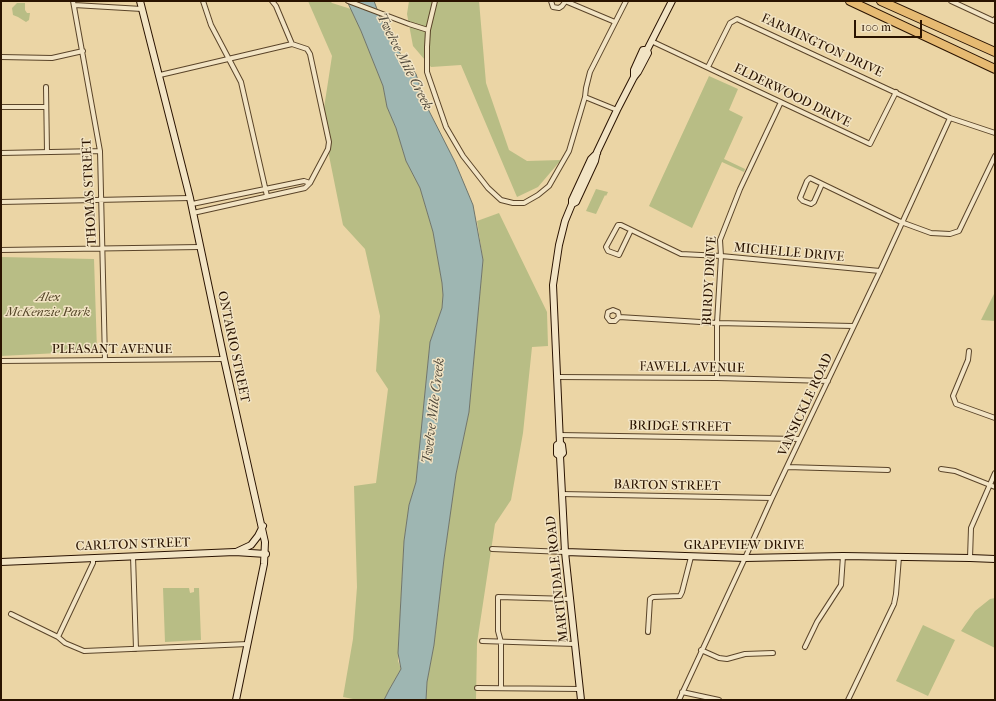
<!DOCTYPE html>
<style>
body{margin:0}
#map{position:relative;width:996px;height:701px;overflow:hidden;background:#ebd5a5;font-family:"IM FELL French Canon",serif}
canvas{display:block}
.frame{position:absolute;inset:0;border:2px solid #2a1300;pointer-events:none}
.scale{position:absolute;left:854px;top:20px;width:68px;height:18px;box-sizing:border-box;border:2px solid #2a1300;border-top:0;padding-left:5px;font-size:12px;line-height:14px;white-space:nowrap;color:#2a1300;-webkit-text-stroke:3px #f2e4c4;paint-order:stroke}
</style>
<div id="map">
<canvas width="996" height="701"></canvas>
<div class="frame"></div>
<div class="scale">100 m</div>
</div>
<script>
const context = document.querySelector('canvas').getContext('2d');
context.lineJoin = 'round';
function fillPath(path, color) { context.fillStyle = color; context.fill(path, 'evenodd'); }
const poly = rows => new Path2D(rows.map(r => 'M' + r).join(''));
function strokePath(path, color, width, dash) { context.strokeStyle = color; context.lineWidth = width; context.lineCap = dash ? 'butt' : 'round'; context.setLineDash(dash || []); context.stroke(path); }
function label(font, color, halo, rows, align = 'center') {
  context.font = font + ' "IM FELL French Canon",serif'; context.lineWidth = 3; context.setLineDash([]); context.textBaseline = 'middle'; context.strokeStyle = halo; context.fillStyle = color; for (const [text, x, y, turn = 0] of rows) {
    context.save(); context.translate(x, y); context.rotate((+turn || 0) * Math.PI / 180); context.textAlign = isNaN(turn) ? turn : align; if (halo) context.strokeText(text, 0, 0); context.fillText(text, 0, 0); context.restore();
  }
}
fillPath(poly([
 [308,1,330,1,332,3,351,9,361,31,383,86,387,107,396,128,406,161,420,188,433,232,442,283,443,295,442,308,430,342,416,482,409,505,404,541,398,653,398,661,401,669,389,690,384,700,358,700,343,697,353,639,357,587,354,486,376,483,388,389,376,371,380,316,365,249,343,225,322,121,332,56],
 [409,1,479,1,486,83,509,150,527,161,561,160,538,187,517,197,461,65,431,67,413,46,407,14],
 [17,3,25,3,25,10,27,13,30,13,29,20,26,22,18,17,13,15,12,8],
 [709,76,738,89,729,110,743,117,724,159,745,169,744,172,722,162,692,228,649,206],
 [596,189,608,192,606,196,605,195,596,214,586,211],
 [499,213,547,312,548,346,532,347,523,433,511,500,495,524,477,643,476,700,426,700,427,682,434,645,444,559,456,474,469,412,483,260,477,221],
 [1,257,94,259,97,351,1,356],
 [995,292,995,321,981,320],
 [163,588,189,588,190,593,194,592,194,588,199,588,201,640,165,642],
 [995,598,995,648,961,631,975,611,990,599],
 [923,625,955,640,928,696,896,681]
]), '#b8bd85');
const water = poly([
 [347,1,374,1,380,17,393,41,400,53,416,74,425,103,455,162,473,205,483,260,469,412,456,474,444,559,434,645,427,682,426,700,384,700,389,690,401,669,398,653,404,541,409,505,416,482,430,342,442,308,443,295,442,283,433,232,420,188,406,161,396,128,387,107,383,86,361,31,347,1]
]);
fillPath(water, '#9eb6b2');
strokePath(water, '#70756b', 1);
const street = poly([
 [73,1,100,151,105,360],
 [203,1,211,25,241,82,267,196],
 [272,1,276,6,292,44],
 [348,1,409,24,428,30],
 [435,1,428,30,427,47,427,72,446,127,463,156,488,188,501,200,513,203,524,203,538,195,549,186,569,151,585,97,586,88,590,72,626,1],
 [551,1,553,7,559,8,562,6,565,2],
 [565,1,615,22],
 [951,1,994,21,995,19],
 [74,5,142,9],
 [651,41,870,144,896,92],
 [1,57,52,58,83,51],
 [708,67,730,23,737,19,950,118,995,133],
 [160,75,292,44,307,49,310,54,329,142,328,149,310,183,305,188,193,213],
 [46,87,47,152],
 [585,97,617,110],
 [1,107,46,107],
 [1,153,100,151],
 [822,184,814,202,811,204,803,201,800,198,807,181,810,178,901,222,931,233,950,234,959,231,995,156],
 [1,202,190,198],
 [192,204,304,181,310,183],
 [631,230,619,255,608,251,606,247,618,225,621,225,681,254,721,256,880,271],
 [1,250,200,247],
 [619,317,618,312,613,310,608,312,607,317,610,321,615,321,619,317,717,323,853,326],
 [969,351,968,360,953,396,956,404,995,418],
 [1,361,224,359],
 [557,377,717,378,828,381],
 [717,378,717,323,721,256,720,240,740,189,781,102],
 [559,435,800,439],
 [787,467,888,470],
 [941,469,955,471,995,487],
 [561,494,772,498],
 [492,549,565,552],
 [133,556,136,649],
 [970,558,971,528,995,473],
 [11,614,58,637,65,643,84,651,248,644],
 [648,632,650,599,653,597,680,596,682,592,691,557],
 [58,637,93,563,93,558],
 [482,641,575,644],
 [805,647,817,622,841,585,843,556],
 [701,650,719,658,727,659,745,654,773,653],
 [477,688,580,689],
 [501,688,501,642,498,631,498,597,571,599],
 [682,692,719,700],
 [679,700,745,558,772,498,880,271,950,118],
 [848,700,894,604,896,594,899,557]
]);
const secondary = poly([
 [140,1,190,198,224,359,265,542,264,564,236,700],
 [634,77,634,70,643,50,647,50],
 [572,204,572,200,591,159,597,153],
 [560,443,562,445,563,453,560,456,565,552,581,700],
 [560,456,557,454,557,445,560,443,553,285,559,245,565,221,572,204,576,202,595,161,597,152,617,110,634,77,638,72,648,53,647,50,672,1],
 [236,552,251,545,258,536,263,526],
 [565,552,745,558,843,556,970,558,995,559],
 [1,562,235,552,266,554]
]);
const highway = poly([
 [850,1,995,69],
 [881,1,995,52]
]);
strokePath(street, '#5a4429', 6);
strokePath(secondary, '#2a1300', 8);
strokePath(highway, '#2a1300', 10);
strokePath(street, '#f2e4c4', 4);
strokePath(secondary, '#f2e4c4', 6);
strokePath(highway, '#e6ba72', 8);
label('13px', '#2a1300', '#f2e4c4', [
 ["FARMINGTON DRIVE",822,46,25],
 ["ELDERWOOD DRIVE",792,96,26],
 ["THOMAS STREET",90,192,-93],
 ["MICHELLE DRIVE",789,253,5],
 ["BURDY DRIVE",710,281,-87],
 ["ONTARIO STREET",233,347,78],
 ["PLEASANT AVENUE",112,350],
 ["FAWELL AVENUE",692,368,1],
 ["VANSICKLE ROAD",806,405,-65],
 ["BRIDGE STREET",680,427,1],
 ["BARTON STREET",667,486,1],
 ["CARLTON STREET",133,545,-2],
 ["GRAPEVIEW DRIVE",744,546],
 ["MARTINDALE ROAD",558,579,-96]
]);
label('italic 13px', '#554628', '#f2e4c4', [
 ["Alex",48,298],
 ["McKenzie Park",48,313]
]);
label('italic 14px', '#534c3e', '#f2e4c4', [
 ["Twelve Mile Creek",404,62,63],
 ["Twelve Mile Creek",434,411,-83]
]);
</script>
